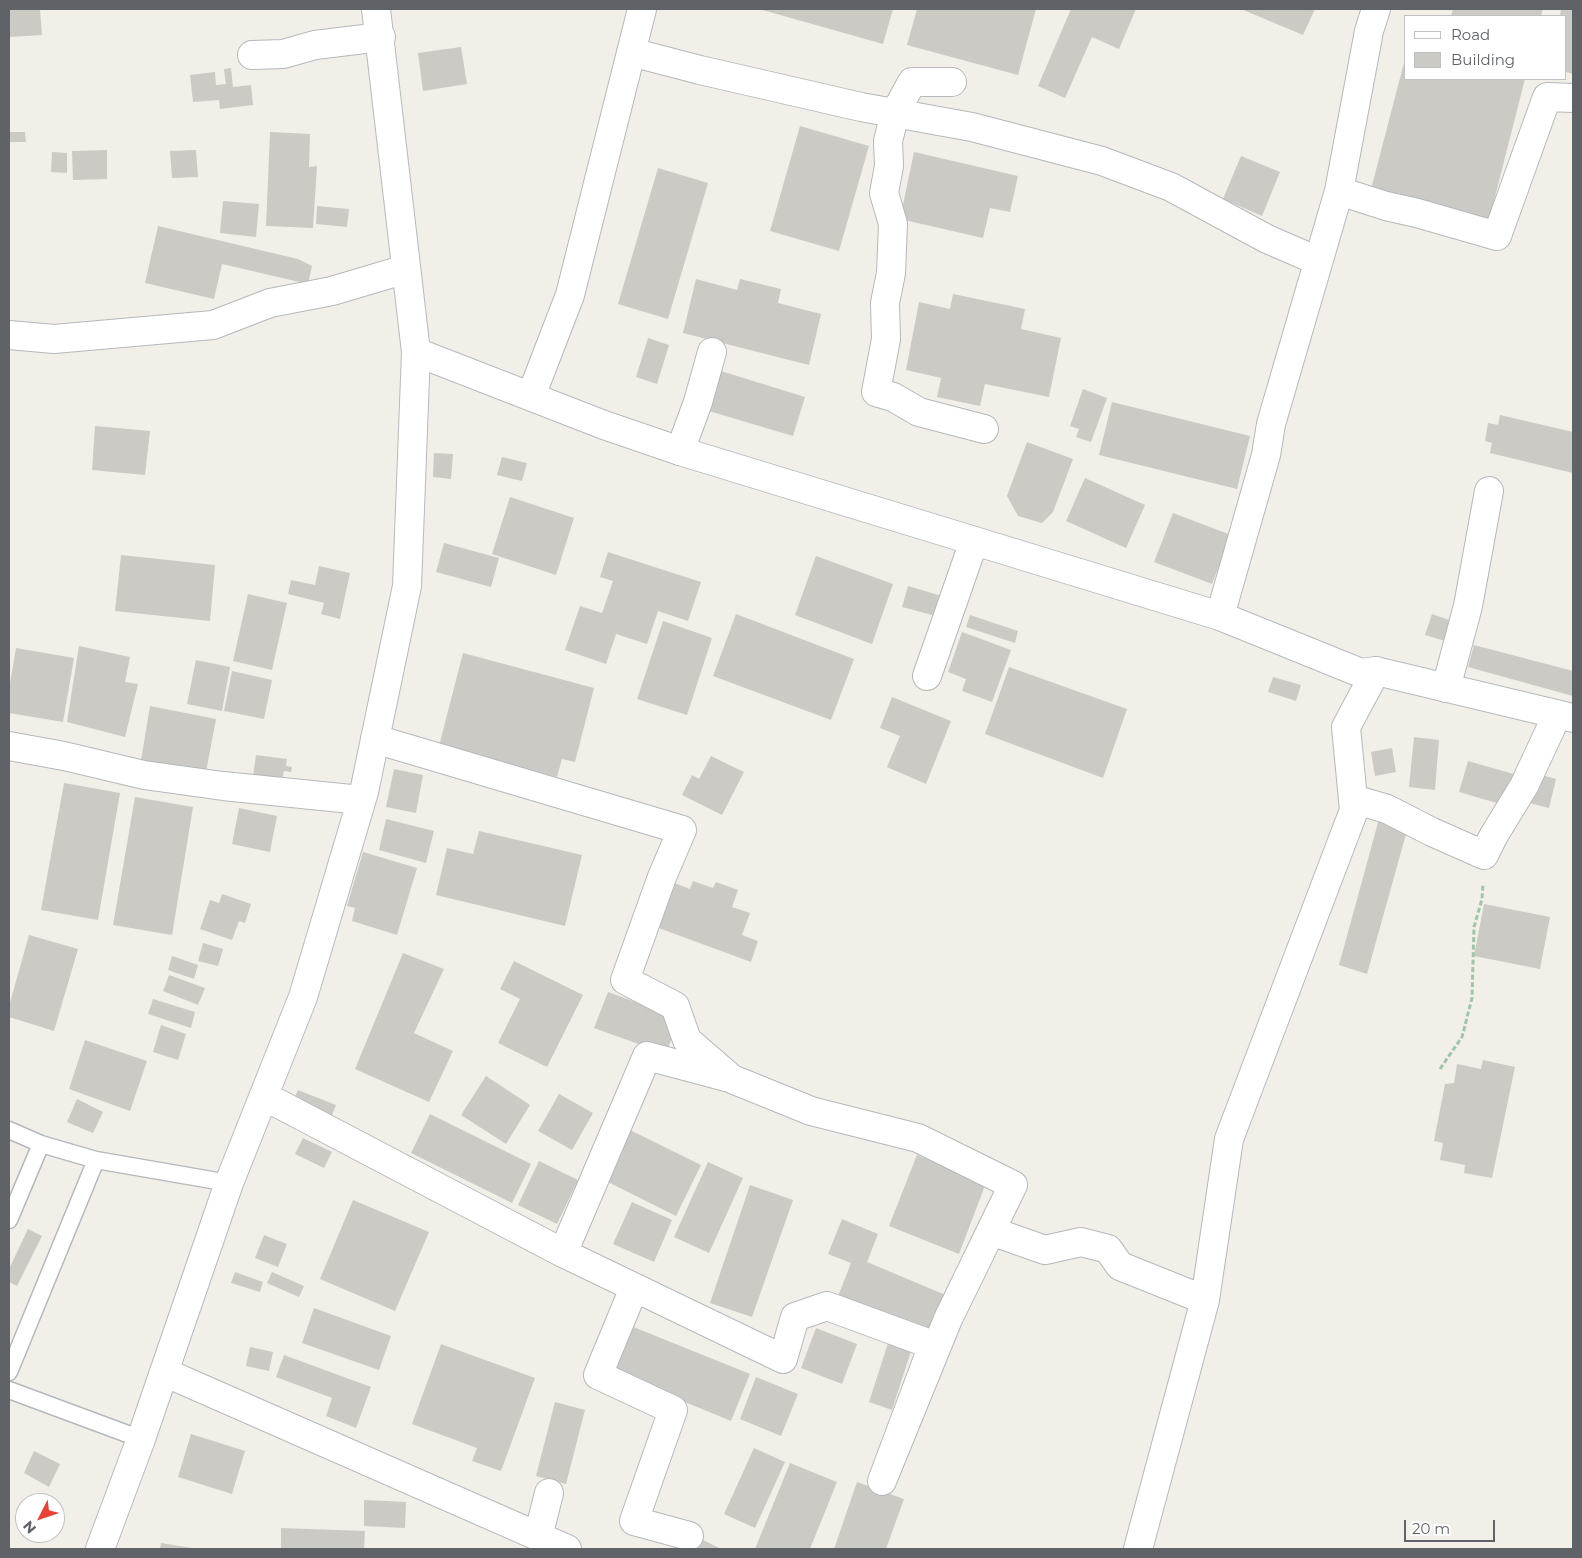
<!DOCTYPE html>
<style>
body{margin:0}
#map{position:relative;width:1582px;height:1558px;overflow:hidden;background:#f1efe8;font-family:Montserrat,sans-serif}
canvas{display:block}
.frame{position:absolute;inset:0;border:10px solid #5f6368;pointer-events:none}
.legend{position:absolute;left:1404px;top:15px;width:162px;height:65px;box-sizing:border-box;background:#fff;border:1px solid #bfc1c3;margin:0;padding:6px 9px;list-style:none;font-size:15px;color:#5f6368}
.legend li{display:flex;align-items:center;gap:10px;height:25px}
.legend b{width:25px;border:1px solid #bfc1c3}
.north{position:absolute;left:15px;top:1493px;width:50px;height:50px;box-sizing:border-box;background:#fff;border:1px solid #bfc1c3;border-radius:50%;rotate:229deg;font-size:14px;font-weight:700;line-height:20px;text-align:center;color:#5f6368}
.north::after{content:'';display:block;margin:auto;width:18px;height:22px;background:#ea4335;clip-path:polygon(50% 0,100% 100%,50% 72%,0 100%)}
.scale{position:absolute;left:1404px;top:1520px;width:91px;height:22px;box-sizing:border-box;border:2px solid #5f6368;border-top:0;padding-left:6px;font-size:15px;line-height:18px;white-space:nowrap;color:#5f6368;-webkit-text-stroke:4px #fff;paint-order:stroke}
</style>
<div id="map">
<canvas width="1582" height="1558"></canvas>
<div class="frame"></div>
<ul class="legend">
<li><b style="height:6px;background:#fff"></b>Road</li>
<li><b style="height:14px;background:#cccac5"></b>Building</li>
</ul>
<div class="north">N</div>
<div class="scale">20 m</div>
</div>
<script>
const context = document.querySelector('canvas').getContext('2d');
context.lineJoin = 'round';
function fillPath(path, color) { context.fillStyle = color; context.fill(path, 'evenodd'); }
const poly = rows => new Path2D(rows.map(r => 'M' + r).join(''));
function strokePath(path, color, width, dash) { context.strokeStyle = color; context.lineWidth = width; context.lineCap = dash ? 'butt' : 'round'; context.setLineDash(dash || []); context.stroke(path); }
fillPath(poly([
 [9,9,40,9,42,35,9,37],
 [759,9,893,9,883,44],
 [917,9,1036,9,1018,75,907,45],
 [1071,9,1136,9,1119,49,1092,37,1065,98,1038,86],
 [1241,9,1315,9,1303,35],
 [1453,9,1543,9,1541,16,1451,16],
 [1561,9,1573,9,1573,74,1566,72,1566,16,1560,16],
 [461,47,467,84,423,91,418,53],
 [1405,59,1406,79,1525,79,1489,220,1371,189],
 [231,68,233,87,251,85,253,105,220,109,219,100,193,102,190,75,215,72,216,85,226,84,224,69],
 [800,126,869,146,839,251,770,231],
 [9,132,25,132,26,142,9,142],
 [270,132,310,134,309,167,317,166,313,228,266,226],
 [107,150,107,179,73,180,72,151],
 [196,150,198,177,172,178,170,151],
 [52,152,67,153,67,173,51,172],
 [914,152,1018,176,1010,212,990,208,983,238,900,219],
 [1241,156,1280,172,1262,216,1223,199],
 [658,168,708,183,668,319,618,304],
 [223,201,259,204,256,237,220,233],
 [317,206,349,209,347,227,316,224],
 [158,226,298,259,312,266,308,284,222,264,214,299,145,283],
 [696,279,737,290,740,279,781,289,778,303,821,314,809,365,683,333],
 [953,294,1025,309,1021,329,1061,338,1049,397,985,384,980,406,937,397,941,378,906,370,919,302,950,309],
 [648,338,669,345,657,384,636,377],
 [721,371,805,397,793,436,709,411],
 [1083,389,1107,398,1091,442,1076,437,1079,429,1070,426],
 [1112,402,1250,436,1237,489,1099,455],
 [1500,415,1573,432,1573,473,1490,453,1492,443,1485,441,1488,423,1498,425],
 [95,426,150,431,145,475,92,470],
 [1027,442,1073,459,1053,512,1042,523,1018,516,1007,496],
 [434,453,453,454,451,479,433,477],
 [502,457,527,463,522,481,497,475],
 [1085,478,1145,505,1126,548,1066,521],
 [510,497,574,518,556,575,492,554],
 [1173,513,1231,535,1212,584,1154,562],
 [444,543,499,558,491,587,436,572],
 [608,552,701,582,688,621,658,611,647,644,616,634,606,664,565,650,580,606,602,613,613,581,600,577],
 [121,555,215,565,210,621,115,611],
 [816,556,893,584,872,644,795,615],
 [319,566,350,573,340,619,321,614,324,603,288,594,291,580,315,585],
 [908,586,942,596,936,616,902,607],
 [248,594,287,603,272,670,233,661],
 [736,614,854,659,831,720,713,676],
 [1432,614,1452,621,1445,641,1425,635],
 [970,615,1018,631,1015,643,966,627],
 [663,621,712,638,687,715,637,699],
 [962,632,1011,650,992,702,962,691,966,679,948,672],
 [1474,645,1573,671,1573,696,1468,667],
 [79,646,130,657,125,682,138,684,125,737,67,722],
 [16,648,74,658,63,722,9,713,9,689],
 [463,653,594,688,575,762,562,759,557,777,439,746],
 [196,660,230,667,222,711,187,704],
 [1009,667,1127,709,1103,778,985,734],
 [232,671,272,680,264,719,224,711],
 [1273,677,1301,685,1296,701,1268,692],
 [892,697,951,721,926,784,887,767,900,736,880,728],
 [150,706,216,719,206,772,141,760],
 [1414,737,1439,740,1435,790,1409,787],
 [1392,748,1396,772,1375,776,1371,752],
 [256,755,287,759,286,766,292,767,291,772,284,771,282,780,253,776],
 [711,756,744,772,722,815,682,795,692,775,699,779],
 [1468,761,1517,775,1507,806,1459,792],
 [394,769,423,775,416,813,386,807],
 [1538,774,1556,779,1549,808,1530,803],
 [64,783,120,793,98,920,41,910],
 [135,797,193,807,172,935,113,925],
 [239,808,277,816,270,852,232,844],
 [386,819,434,831,426,863,379,850],
 [1379,819,1408,827,1367,974,1339,965],
 [479,831,582,855,565,926,436,895,447,848,473,854],
 [363,852,417,868,397,935,352,921,355,908,347,906],
 [693,881,713,888,716,882,738,890,732,907,750,913,742,935,758,941,751,962,656,927,672,882,690,889],
 [222,894,251,904,245,923,239,921,232,940,200,929,210,900,219,903],
 [1484,904,1550,917,1540,969,1474,956],
 [29,935,78,949,54,1031,9,1017,9,1006],
 [203,943,223,949,218,966,198,961],
 [403,953,444,969,414,1033,453,1051,429,1102,355,1069],
 [172,956,198,965,194,979,168,970],
 [514,961,583,995,547,1067,498,1043,520,999,500,989],
 [169,975,205,988,198,1005,163,991],
 [608,992,679,1018,666,1054,594,1028],
 [153,999,195,1012,191,1028,148,1014],
 [161,1025,186,1034,178,1060,153,1052],
 [85,1040,147,1061,130,1111,69,1089],
 [1483,1060,1515,1067,1492,1178,1464,1173,1465,1165,1440,1160,1443,1143,1434,1141,1445,1084,1454,1083,1457,1064,1481,1069],
 [486,1076,530,1105,506,1144,461,1115],
 [298,1090,336,1105,327,1128,288,1112],
 [559,1094,593,1113,572,1150,538,1131],
 [77,1099,103,1112,93,1133,67,1122],
 [430,1114,531,1164,512,1203,411,1153],
 [630,1130,701,1165,676,1216,606,1181],
 [303,1138,332,1152,324,1168,295,1154],
 [917,1155,986,1183,959,1254,889,1226],
 [539,1161,578,1180,557,1224,518,1205],
 [708,1162,743,1178,709,1253,674,1237],
 [750,1185,793,1200,752,1317,710,1303],
 [353,1200,429,1232,395,1311,320,1279],
 [632,1202,672,1220,654,1262,613,1244],
 [842,1219,878,1234,867,1262,948,1296,931,1338,837,1299,851,1263,828,1254],
 [28,1229,42,1236,17,1286,9,1282,9,1269],
 [264,1235,287,1244,278,1267,255,1258],
 [235,1272,263,1282,260,1292,231,1283],
 [272,1272,304,1286,299,1297,267,1283],
 [314,1308,391,1336,379,1370,302,1343],
 [631,1326,750,1374,731,1421,612,1372],
 [816,1328,857,1344,842,1384,801,1368],
 [889,1340,912,1348,892,1410,869,1402],
 [441,1344,535,1378,501,1471,472,1461,477,1448,412,1424],
 [250,1347,273,1352,269,1371,246,1366],
 [284,1355,371,1387,356,1428,326,1416,332,1398,276,1377],
 [756,1377,798,1394,781,1436,740,1419],
 [555,1402,585,1410,566,1484,536,1476],
 [191,1434,245,1451,232,1494,178,1477],
 [754,1448,785,1462,755,1528,724,1514],
 [34,1451,60,1464,49,1487,24,1473],
 [790,1463,837,1482,810,1549,755,1549],
 [857,1482,904,1499,886,1549,834,1549],
 [364,1500,406,1502,405,1528,364,1526],
 [281,1528,365,1531,364,1549,281,1549],
 [703,1540,721,1549,698,1549],
 [161,1543,192,1548,192,1549,160,1549]
]), '#cccac5');
const lane = poly([
 [9,1130,41,1144,96,1160,229,1183],
 [9,1220,41,1144],
 [9,1372,96,1160],
 [9,1390,141,1439]
]);
const street = poly([
 [631,52,700,70,861,107,972,127,1102,161,1171,187,1267,239,1318,261],
 [252,55,283,54,315,45,381,37],
 [952,82,912,82,895,113,888,141,889,166,884,193,893,224,891,273,885,303,886,339,876,392,893,397,919,412,984,429],
 [1339,191,1386,206,1417,213,1497,236,1547,97,1573,98],
 [9,335,54,339,213,325,270,303,332,291,406,269],
 [531,396,570,295,642,9],
 [680,451,698,402,712,352],
 [1220,616,1266,455,1271,424,1339,191,1369,31,1376,9],
 [927,676,974,541],
 [1446,688,1468,606,1489,491],
 [375,739,682,830,662,877,625,980,675,1006,687,1040,732,1079,811,1111,918,1138,1013,1185,948,1319,991,1231,1045,1250,1081,1242,1108,1249,1120,1266,1205,1300],
 [9,746,64,756,144,775,223,786,361,800],
 [1353,799,1387,809,1432,832,1484,855,1494,835,1524,786,1557,715],
 [264,1096,563,1253,783,1359,795,1317,827,1306,933,1345,882,1481,948,1319],
 [563,1253,647,1056,726,1077],
 [634,1288,598,1375,673,1410,634,1521,689,1536],
 [164,1372,567,1549],
 [538,1537,549,1493],
 [1138,1549,1205,1300,1229,1139,1354,810,1346,727,1376,671]
]);
const secondary = poly([
 [416,352,604,425,680,451,1220,616,1361,673,1376,671,1573,718],
 [100,1549,141,1439,229,1183,303,997,364,792,407,586,416,352,376,9]
]);
strokePath(lane, '#b5b8bc', 19);
strokePath(street, '#b5b8bc', 30);
strokePath(secondary, '#b6babf', 30);
strokePath(poly([
 [1440,1069,1462,1037,1472,998,1474,927,1482,899,1483,884]
]), '#9cc7a9', 3, [5, 2.5]);
strokePath(lane, '#fff', 16);
strokePath(street, '#fff', 28);
strokePath(secondary, '#fff', 28);
</script>
